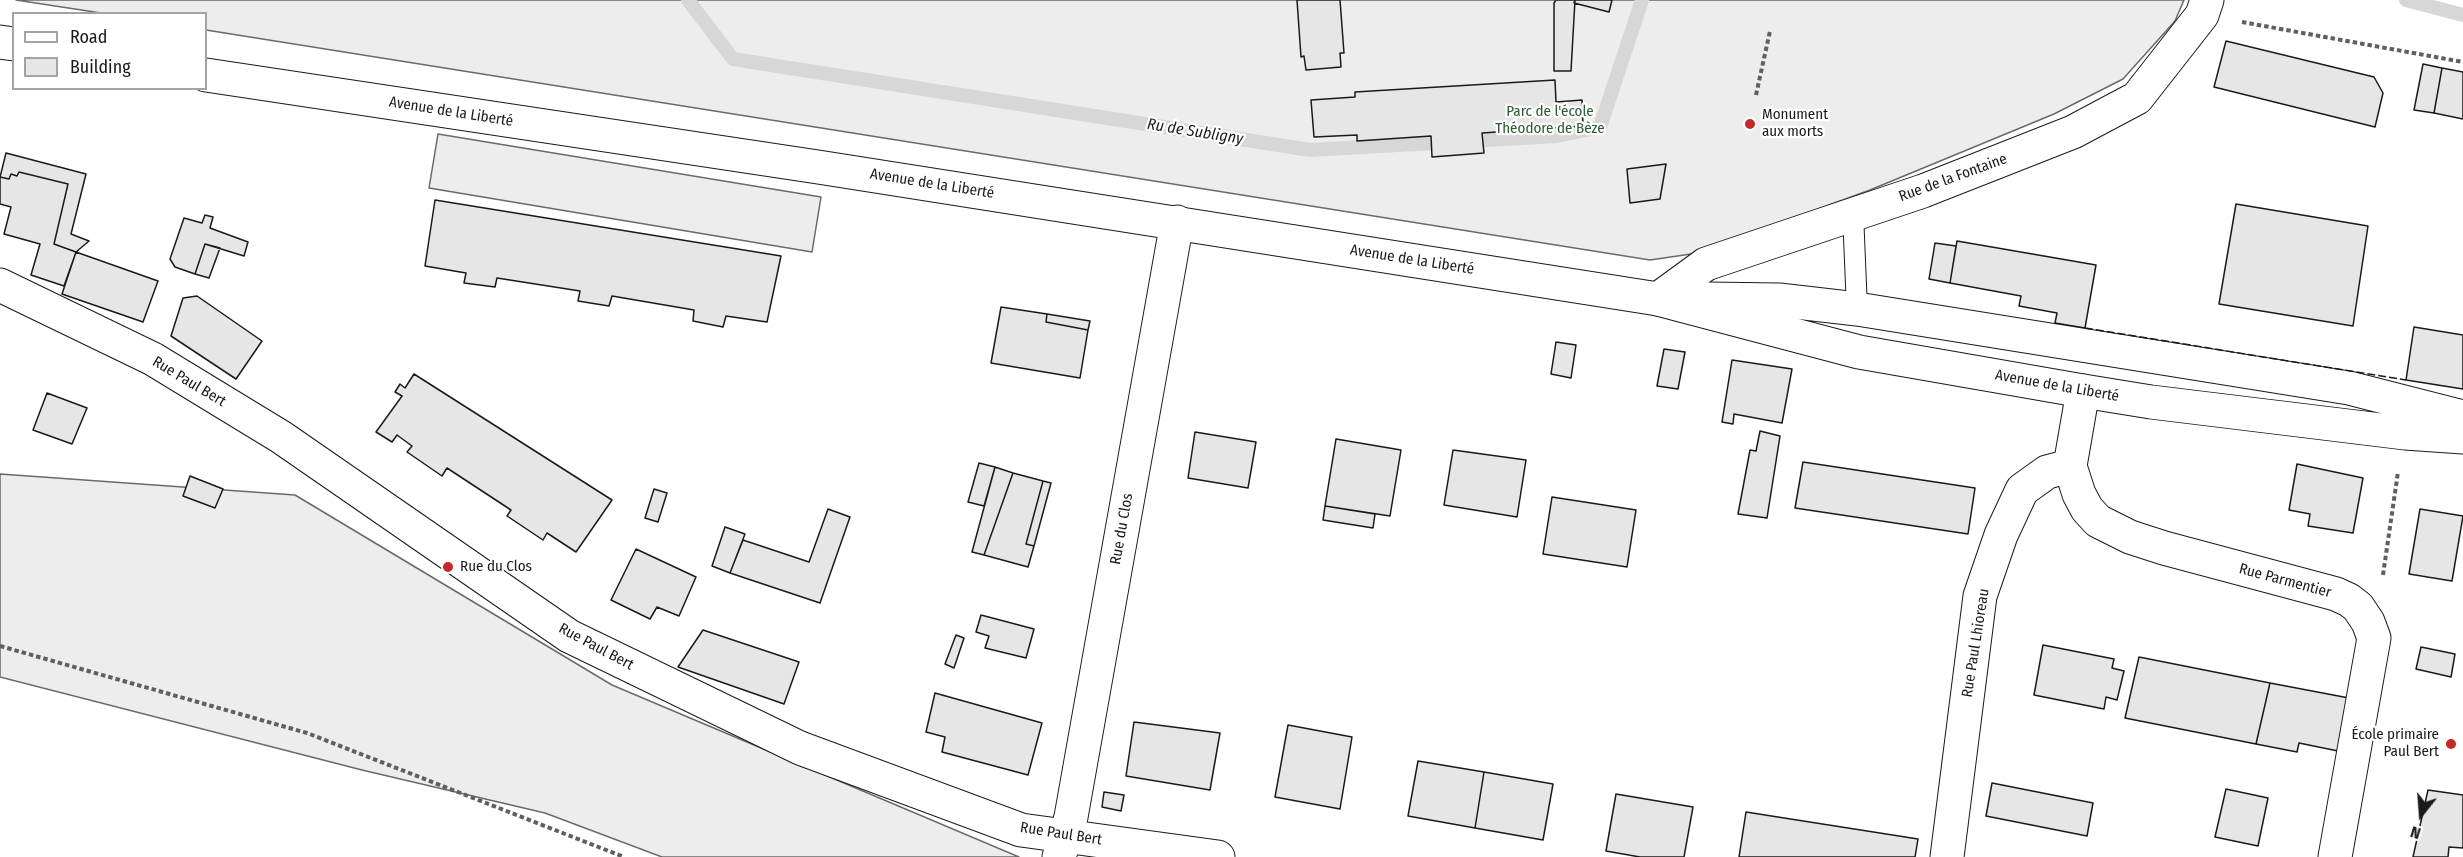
<!DOCTYPE html>
<meta charset="utf-8">
<style>
body{margin:0}
#map{position:relative;width:2463px;height:857px;overflow:hidden;background:#fff;font-family:"Fira Sans Condensed",sans-serif}
canvas{display:block}
.legend{position:absolute;left:12px;top:12px;width:195px;height:78px;box-sizing:border-box;background:#fff;border:2px solid #a3a3a3;margin:0;padding:8px 10px;list-style:none;font-size:18px;color:#1a1a1a}
.legend li{display:flex;align-items:center;gap:12px;height:30px}
.legend b{width:30px;border:2px solid #a3a3a3}
.north{position:absolute;left:2391px;top:785px;width:60px;height:60px;-webkit-text-stroke:4px #fff;paint-order:stroke;rotate:197deg;font-size:16px;font-weight:700;line-height:24px;text-align:center;color:#1a1a1a}
.north::after{content:'';display:block;margin:auto;width:21px;height:27px;background:#1a1a1a;clip-path:polygon(50% 0,100% 100%,50% 72%,0 100%)}
</style>
<div id="map">
<canvas width="2463" height="857"></canvas>
<ul class="legend">
<li><b style="height:8px;background:#fff"></b>Road</li>
<li><b style="height:16px;background:#e6e6e6"></b>Building</li>
</ul>
<div class="north">N</div>
</div>
<script>
const context = document.querySelector('canvas').getContext('2d');
context.lineJoin = 'round';
function fillPath(path, color) { context.fillStyle = color; context.fill(path, 'evenodd'); }
const poly = rows => new Path2D(rows.map(r => 'M' + r).join(''));
function strokePath(path, color, width, dash) { context.strokeStyle = color; context.lineWidth = width; context.lineCap = dash ? 'butt' : 'round'; context.setLineDash(dash || []); context.stroke(path); }
function label(font, color, halo, rows, align = 'center') {
  context.font = font + ' "Fira Sans Condensed",sans-serif'; context.lineWidth = 4.5; context.setLineDash([]); context.textBaseline = 'middle'; context.strokeStyle = halo; context.fillStyle = color; for (const [text, x, y, turn = 0] of rows) {
    context.save(); context.translate(x, y); context.rotate((+turn || 0) * Math.PI / 180); context.textAlign = isNaN(turn) ? turn : align; if (halo) context.strokeText(text, 0, 0); context.fillText(text, 0, 0); context.restore();
  }
}
const built = poly([
 [16,0,2184,0,2175,21,2123,79,2054,114,1870,190,1698,253,1650,260,206,30,206,14,101,13,16,0],
 [438,134,821,197,812,252,429,188,438,134],
 [0,474,295,495,612,685,1019,857,662,857,545,813,362,770,0,677,0,474]
]);
fillPath(built, '#ededed');
strokePath(built, '#6a6a6a', 1.5);
strokePath(poly([
 [688,0,733,59,1310,150,1557,136,1600,127,1642,0],
 [2406,0,2463,15]
]), '#d7d7d7', 14);
const building = poly([
 [1297,0,1340,0,1344,53,1340,53,1341,67,1306,70,1304,56,1301,57,1297,0],
 [1556,0,1575,0,1571,71,1554,71,1554,3,1556,0],
 [1575,0,1612,0,1609,12,1574,3,1575,0],
 [2226,41,2374,77,2383,93,2375,127,2214,87,2226,41],
 [2423,64,2442,68,2434,113,2414,110,2423,64],
 [2442,68,2463,72,2463,119,2434,113,2442,68],
 [1555,80,1556,102,1582,100,1583,126,1482,133,1484,153,1432,157,1431,136,1357,141,1357,135,1314,137,1311,100,1355,97,1355,92,1555,80],
 [6,153,86,174,71,234,89,241,76,252,54,244,68,184,19,172,17,176,11,174,9,179,0,177,6,153],
 [1666,164,1660,199,1630,203,1627,169,1666,164],
 [19,172,68,184,54,244,76,252,64,286,31,275,40,244,4,234,11,207,0,204,0,177,9,179,11,174,17,176,19,172],
 [435,200,781,256,767,322,726,316,723,327,693,321,694,310,612,296,609,306,578,301,580,291,497,278,495,287,464,283,466,273,425,266,435,200],
 [2236,204,2368,226,2353,326,2219,304,2236,204],
 [205,215,213,217,210,228,248,242,244,256,205,244,195,274,175,267,170,259,184,218,202,223,205,215],
 [1957,241,2096,265,2085,328,2055,323,2057,313,2019,306,2021,296,1950,283,1957,241],
 [1935,243,1956,246,1950,283,1929,279,1935,243],
 [205,244,220,248,209,278,195,274,205,244],
 [76,252,158,281,143,322,62,294,76,252],
 [197,296,262,341,236,379,171,336,183,298,197,296],
 [1001,307,1047,314,1046,322,1088,330,1080,378,991,363,1001,307],
 [1047,314,1090,321,1088,330,1046,322,1047,314],
 [2414,327,2463,335,2463,389,2406,380,2414,327],
 [1556,342,1576,345,1571,378,1551,374,1556,342],
 [1664,349,1685,352,1678,389,1657,386,1664,349],
 [1732,360,1792,369,1782,423,1734,414,1733,424,1722,422,1732,360],
 [414,374,612,500,576,552,547,533,543,540,507,516,511,510,447,468,442,476,407,452,412,446,397,435,392,442,376,432,402,396,395,392,400,384,405,388,414,374],
 [47,393,87,408,72,444,33,430,47,393],
 [1760,431,1780,436,1767,518,1738,514,1750,450,1756,451,1760,431],
 [1195,432,1256,442,1248,488,1188,478,1195,432],
 [1336,439,1401,450,1390,516,1325,506,1336,439],
 [1453,450,1526,460,1517,517,1444,505,1453,450],
 [1803,462,1975,488,1968,534,1795,508,1803,462],
 [979,463,995,467,984,506,968,502,979,463],
 [2297,464,2363,478,2353,533,2308,526,2310,514,2289,510,2297,464],
 [995,467,1013,473,984,555,972,552,995,467],
 [1013,473,1043,481,1026,544,1034,546,1028,567,984,555,1013,473],
 [190,476,223,489,215,508,183,496,190,476],
 [1043,481,1051,483,1034,546,1026,544,1043,481],
 [654,489,667,493,658,522,645,518,654,489],
 [1552,497,1636,510,1627,567,1543,554,1552,497],
 [1325,506,1375,514,1373,528,1323,520,1325,506],
 [828,509,850,517,820,603,730,573,743,540,809,562,828,509],
 [2420,509,2463,516,2452,581,2409,574,2420,509],
 [725,527,745,534,730,573,712,566,725,527],
 [636,549,696,577,679,616,657,607,650,619,611,600,636,549],
 [981,615,1034,629,1026,658,985,648,989,636,976,632,981,615],
 [703,630,799,662,784,704,678,667,703,630],
 [956,635,964,638,954,668,945,664,956,635],
 [2043,645,2114,659,2112,668,2124,671,2117,700,2106,697,2104,709,2034,695,2043,645],
 [2421,647,2455,654,2451,677,2416,669,2421,647],
 [2139,657,2270,683,2256,744,2125,718,2139,657],
 [2270,683,2349,698,2338,751,2299,743,2297,752,2256,744,2270,683],
 [935,693,1042,723,1028,775,942,752,945,737,926,732,935,693],
 [1134,722,1220,733,1210,790,1126,776,1134,722],
 [1288,725,1352,737,1340,809,1275,797,1288,725],
 [1418,761,1484,772,1475,828,1408,816,1418,761],
 [1484,772,1553,784,1543,840,1475,828,1484,772],
 [1992,783,2093,803,2087,836,1986,816,1992,783],
 [2226,789,2268,798,2258,846,2215,837,2226,789],
 [2428,790,2463,795,2463,848,2449,847,2448,857,2413,857,2428,790],
 [1104,792,1124,795,1121,811,1102,807,1104,792],
 [1616,794,1693,807,1684,857,1640,857,1606,851,1616,794],
 [1746,812,1918,839,1915,857,1739,857,1746,812]
]);
fillPath(building, '#e6e6e6');
strokePath(building, '#1a1a1a', 1.5);
const lane = poly([
 [1853,213,1857,309]
]);
const street = poly([
 [0,285,153,359,281,437,569,636,800,748,1021,830,1218,857],
 [1658,299,1706,264,1923,191,2073,132,2137,98,2202,15,2207,0],
 [2083,391,2070,466,2079,494,2087,509,2098,521,2130,537,2164,548,2336,594,2349,600,2358,607,2368,622,2374,638,2335,857],
 [1059,857,1071,817,1177,222],
 [1947,857,1980,596,2001,535,2022,490,2047,472,2070,466]
]);
const secondary = poly([
 [0,42,14,44],
 [206,75,818,167,1658,299,1859,352,2083,391,2151,402,2405,433,2463,437],
 [1707,299,1779,300,1857,309,2349,388,2463,417]
]);
strokePath(lane, '#1a1a1a', 22);
strokePath(street, '#1a1a1a', 35);
strokePath(secondary, '#1a1a1a', 35);
strokePath(poly([
 [2242,22,2463,62],
 [1756,95,1770,31],
 [2383,575,2398,472],
 [0,646,307,733,624,857]
]), '#5f5f5f', 4, [4.5, 3]);
strokePath(lane, '#fff', 20);
strokePath(street, '#fff', 33);
strokePath(secondary, '#fff', 33);
strokePath(poly([
 [2085,328,2406,380]
]), '#1a1a1a', 1.5, [8, 3]);
for (const [x, y, r, color] of [
 [1750,124,6,"#c62828"],
 [448,567,6,"#c62828"],
 [2451,744,6,"#c62828"]
]) { const dot = new Path2D(); dot.arc(x, y, r, 0, 2 * Math.PI); context.fillStyle = color; context.fill(dot); strokePath(dot, '#fff', 2); }
label('15px', '#1a1a1a', '#fff', [
 ["Avenue de la Liberté",451,112,9],
 ["Rue de la Fontaine",1953,178,-20],
 ["Avenue de la Liberté",932,184,9],
 ["Avenue de la Liberté",1412,260,9],
 ["Rue Paul Bert",189,382,31],
 ["Avenue de la Liberté",2057,386,10],
 ["Rue du Clos",1122,529,-80],
 ["Rue Parmentier",2285,581,15],
 ["Rue Paul Lhioreau",1976,643,-81],
 ["Rue Paul Bert",596,647,28],
 ["Rue Paul Bert",1061,834,9]
]);
label('15px', '#2b5a34', '#fff', [
 ["Parc de l'école",1550,112],
 ["Théodore de Bèze",1550,129]
]);
label('15px', '#1a1a1a', '#fff', [
 ["Monument",1762,115],
 ["aux morts",1762,132],
 ["Rue du Clos",460,567],
 ["École primaire",2439,735,"right"],
 ["Paul Bert",2439,752,"right"]
], 'left');
label('italic 16px', '#1a1a1a', '#fff', [
 ["Ru de Subligny",1195,132,9]
]);
</script>
